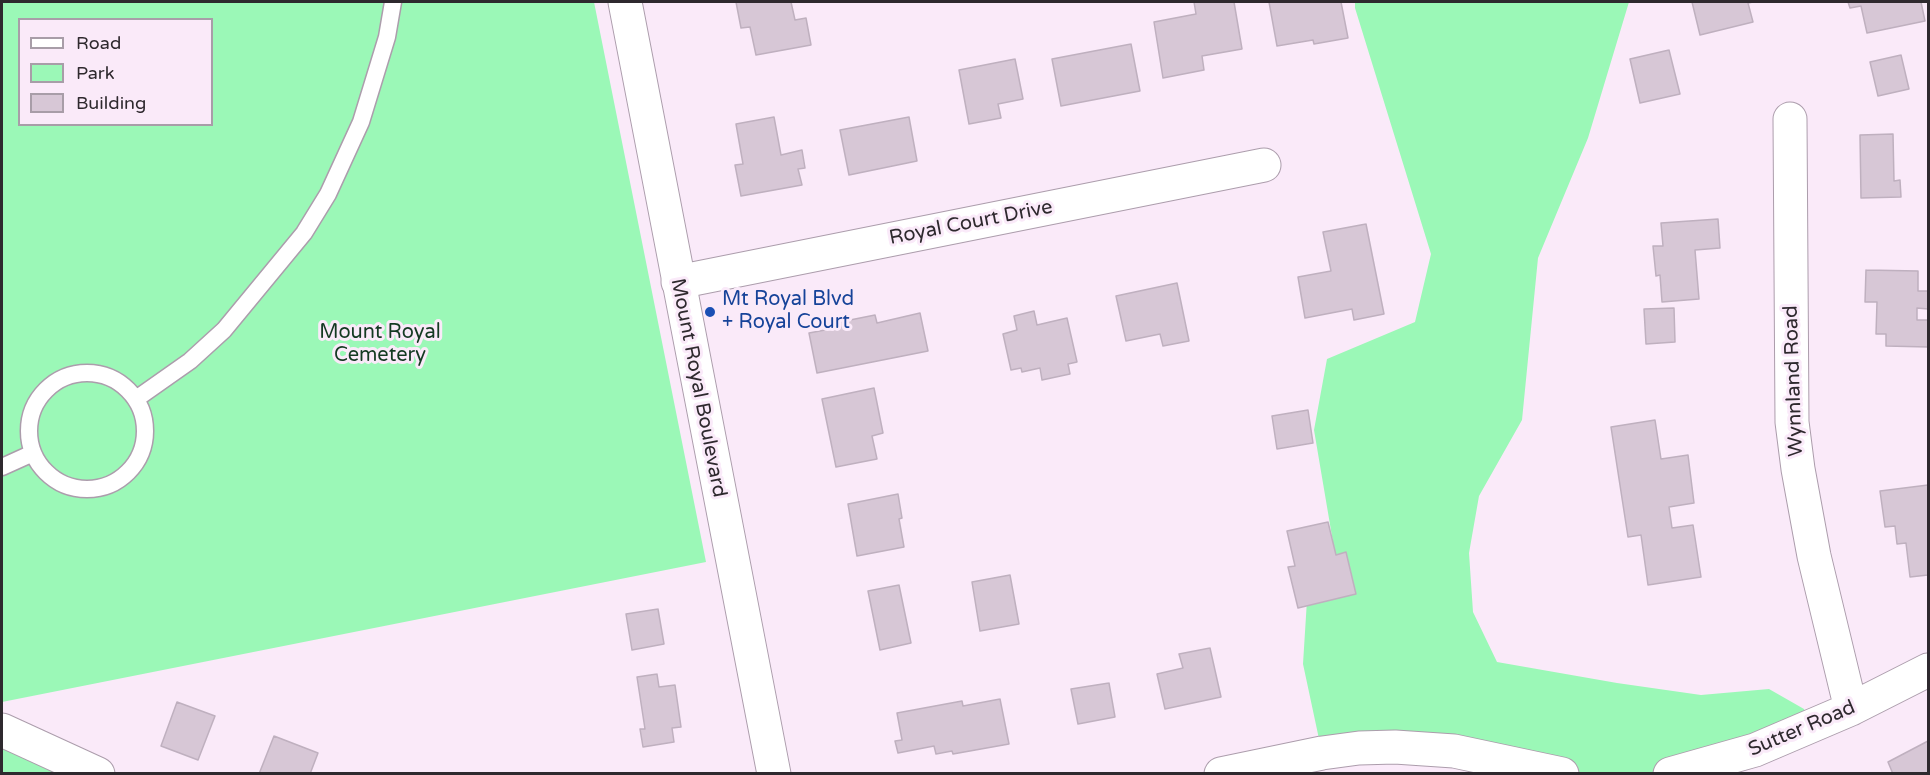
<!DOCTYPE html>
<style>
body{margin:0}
#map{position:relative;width:1930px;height:775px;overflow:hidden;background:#faeaf9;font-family:"Varela Round",sans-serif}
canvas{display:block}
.frame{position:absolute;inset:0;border:3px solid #2e292e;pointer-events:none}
.legend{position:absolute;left:18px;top:18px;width:195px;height:108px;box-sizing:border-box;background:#faeaf9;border:2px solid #a89da8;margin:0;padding:8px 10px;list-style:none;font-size:18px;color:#2e292e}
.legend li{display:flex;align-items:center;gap:12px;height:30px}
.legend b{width:30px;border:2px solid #a89da8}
</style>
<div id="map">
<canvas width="1930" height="775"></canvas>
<div class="frame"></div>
<ul class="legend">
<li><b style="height:8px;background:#fff"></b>Road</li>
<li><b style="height:16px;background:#9bf8b7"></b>Park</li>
<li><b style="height:16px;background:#d7c7d6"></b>Building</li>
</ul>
</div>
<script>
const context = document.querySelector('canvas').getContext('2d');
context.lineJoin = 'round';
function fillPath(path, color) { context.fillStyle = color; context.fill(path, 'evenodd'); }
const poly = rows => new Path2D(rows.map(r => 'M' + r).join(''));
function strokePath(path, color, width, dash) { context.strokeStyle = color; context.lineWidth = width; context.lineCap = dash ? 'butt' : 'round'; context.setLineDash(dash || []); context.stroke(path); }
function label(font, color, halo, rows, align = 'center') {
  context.font = font + ' "Varela Round",sans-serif'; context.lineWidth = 6; context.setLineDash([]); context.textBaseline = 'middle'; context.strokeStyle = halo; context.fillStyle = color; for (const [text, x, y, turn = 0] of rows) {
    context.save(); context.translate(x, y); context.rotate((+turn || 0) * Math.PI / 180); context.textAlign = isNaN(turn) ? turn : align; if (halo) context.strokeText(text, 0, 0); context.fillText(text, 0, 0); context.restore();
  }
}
fillPath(poly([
 [2,2,594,2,706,562,2,702],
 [20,20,212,20,212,124,20,124],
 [1355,2,1629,2,1588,138,1538,258,1522,420,1479,496,1469,553,1473,612,1497,662,1617,683,1701,695,1769,689,1804,709,1810,728,1670,774,1562,773,1322,753,1303,664,1307,600,1335,554,1314,430,1327,359,1415,322,1431,254,1355,8],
 [2,730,98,773,2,773]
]), '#9bf8b7');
const building = poly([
 [736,2,791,2,795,20,806,18,811,45,756,55,750,27,741,28,736,2],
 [1194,2,1234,2,1242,49,1202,56,1204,70,1163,78,1154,22,1196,14,1194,2],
 [1269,2,1341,2,1348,38,1314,44,1313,40,1277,46,1269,2],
 [1692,2,1753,2,1748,3,1753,22,1700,35,1692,2],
 [1848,2,1921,2,1925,21,1867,33,1861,6,1850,8,1848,2],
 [1131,44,1140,91,1061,106,1052,59,1131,44],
 [1669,50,1680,94,1640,103,1630,59,1669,50],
 [1901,55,1909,89,1878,96,1870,62,1901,55],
 [1015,59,1023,99,998,104,1001,118,969,124,959,70,1015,59],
 [774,117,781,155,802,150,805,168,798,169,802,185,741,196,735,165,743,164,736,124,774,117],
 [909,117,917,161,849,175,840,130,909,117],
 [1893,134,1894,181,1900,180,1901,197,1861,198,1860,135,1893,134],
 [1718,219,1720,248,1695,250,1699,299,1662,302,1660,275,1656,276,1653,246,1663,246,1661,223,1718,219],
 [1366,224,1384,314,1354,320,1352,309,1305,318,1298,277,1331,271,1323,232,1366,224],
 [1866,270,1918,271,1918,291,1928,291,1928,309,1917,308,1917,320,1928,320,1928,347,1886,346,1886,334,1876,334,1877,302,1865,302,1866,270],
 [1177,283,1189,341,1163,346,1160,334,1126,341,1116,296,1177,283],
 [1674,308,1675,342,1646,344,1644,309,1674,308],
 [1034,311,1037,325,1067,318,1077,362,1068,364,1070,374,1042,380,1040,368,1022,372,1021,368,1011,370,1003,334,1017,330,1014,316,1034,311],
 [920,313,928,351,817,373,809,333,841,327,840,322,875,315,877,323,920,313],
 [874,388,883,433,872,436,877,459,836,467,822,399,874,388],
 [1308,410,1313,443,1277,449,1272,416,1308,410],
 [1655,420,1661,459,1688,455,1694,503,1669,507,1672,528,1693,525,1701,577,1648,585,1641,535,1628,537,1611,427,1655,420],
 [1928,485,1928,575,1910,577,1906,543,1897,544,1895,526,1885,527,1880,491,1928,485],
 [898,494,902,518,899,519,904,547,857,556,848,504,898,494],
 [1328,522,1336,555,1346,552,1356,594,1298,608,1288,567,1295,566,1287,531,1328,522],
 [1010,575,1019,624,980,631,972,582,1010,575],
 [899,585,911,643,880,650,868,591,899,585],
 [658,609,664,644,632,650,626,614,658,609],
 [1210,648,1221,697,1165,709,1157,674,1183,668,1179,654,1210,648],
 [657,674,659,687,675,685,681,727,672,728,674,742,643,747,640,729,645,729,637,677,657,674],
 [1109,683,1115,717,1078,724,1071,689,1109,683],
 [1000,699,1009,744,953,754,952,751,936,754,934,746,898,753,895,741,902,740,897,713,962,701,963,706,1000,699],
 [177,702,215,716,198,760,161,746,177,702],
 [274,736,318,753,310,774,259,774,274,736],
 [1928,741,1928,774,1893,774,1888,762,1928,741]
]);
fillPath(building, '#d7c7d6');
strokePath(building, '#bfb0bf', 1.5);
const lane = poly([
 '29 431a58 58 0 1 1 116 0a58 58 0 1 1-116 0Z',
 [136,399,190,361,224,330,304,233,328,194,361,122,387,37,393,2],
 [2,467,33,453]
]);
const street = poly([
 [1790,119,1792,422,1798,469,1814,556,1851,709],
 [678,282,1264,165],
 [2,730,98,774],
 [1221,774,1322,753,1359,748,1395,747,1454,751,1562,774],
 [1670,774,1755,750,1851,709,1928,670]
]);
const secondary = poly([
 [625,2,774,774]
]);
strokePath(lane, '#ac9dac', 19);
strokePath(street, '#ac9dac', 35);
strokePath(secondary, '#ac9dac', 35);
strokePath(lane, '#fff', 16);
strokePath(street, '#fff', 33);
strokePath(secondary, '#fff', 33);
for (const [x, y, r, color] of [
 [710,312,6,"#1a4fb4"]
]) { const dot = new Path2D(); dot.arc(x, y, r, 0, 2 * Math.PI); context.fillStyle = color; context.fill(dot); strokePath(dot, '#faeaf9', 2); }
label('20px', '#2e292e', '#faeaf9', [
 ["Royal Court Drive",971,223,-11],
 ["Wynnland Road",1794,381,-92],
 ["Mount Royal Boulevard",698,388,79],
 ["Sutter Road",1802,729,-23]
]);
label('20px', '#164399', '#faeaf9', [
 ["Mt Royal Blvd",722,300],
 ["+ Royal Court",722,323]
], 'left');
label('20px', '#143a22', '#faeaf9', [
 ["Mount Royal",380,333],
 ["Cemetery",380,356]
]);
</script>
